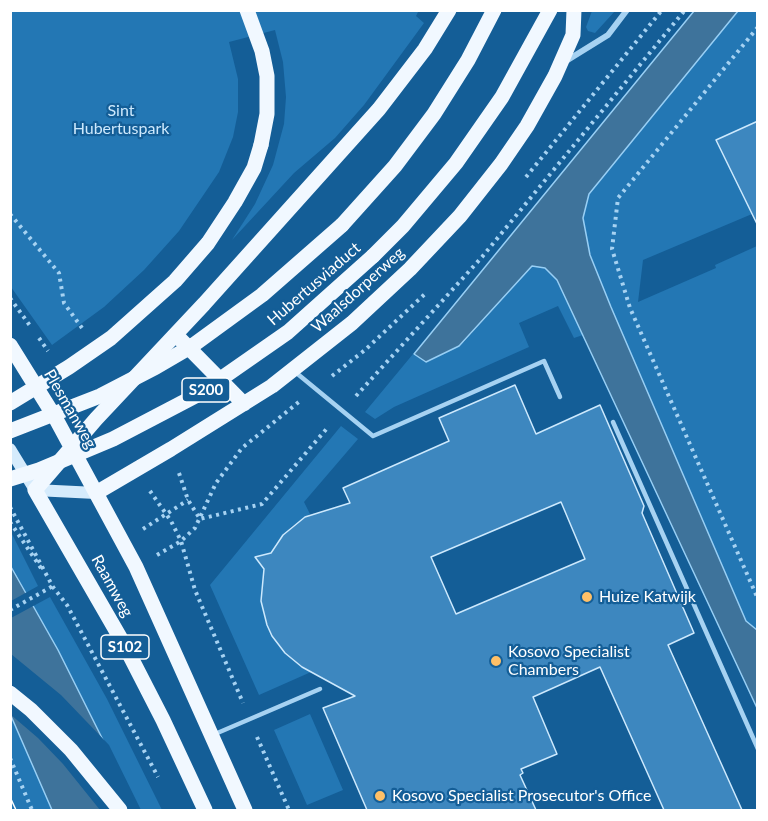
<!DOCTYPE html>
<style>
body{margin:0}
#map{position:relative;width:768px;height:821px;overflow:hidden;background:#145e97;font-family:Lato,sans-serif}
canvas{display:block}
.frame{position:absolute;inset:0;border:12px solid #fff;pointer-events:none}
</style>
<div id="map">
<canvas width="768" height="821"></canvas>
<div class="frame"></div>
</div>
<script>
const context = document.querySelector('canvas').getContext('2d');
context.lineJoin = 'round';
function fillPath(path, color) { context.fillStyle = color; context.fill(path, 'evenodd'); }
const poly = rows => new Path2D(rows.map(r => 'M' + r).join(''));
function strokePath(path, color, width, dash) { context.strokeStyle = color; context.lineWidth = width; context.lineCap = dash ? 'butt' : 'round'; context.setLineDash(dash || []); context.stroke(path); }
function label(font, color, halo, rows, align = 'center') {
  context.font = font + ' Lato,sans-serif'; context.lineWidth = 4.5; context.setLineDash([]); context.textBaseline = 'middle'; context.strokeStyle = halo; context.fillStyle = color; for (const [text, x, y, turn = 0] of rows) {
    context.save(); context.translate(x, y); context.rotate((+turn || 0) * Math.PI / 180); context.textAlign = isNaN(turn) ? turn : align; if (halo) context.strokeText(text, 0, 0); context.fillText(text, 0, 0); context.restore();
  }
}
fillPath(poly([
 [419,10,416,16,424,23,364,105,335,138,294,173,232,240,255,204,273,165,284,124,286,97,283,62,275,30,229,42,238,79,238,112,233,137,219,172,179,231,144,270,104,307,52,345,11,287,10,11],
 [592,11,592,10,615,11,595,33,588,31,586,27],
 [738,11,757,11,757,142,729,155,752,214,643,260,638,302,716,268,715,265,757,246,757,630,746,621,611,307,590,255,583,218,589,194],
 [532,266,545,268,557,280,583,335,574,338,558,306,519,323,529,347,394,407,375,419,365,412,413,354,426,362,464,342],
 [341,426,358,439,304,502,310,514,291,527,276,544,271,554,264,555,265,568,261,601,267,625,285,653,302,667,311,672,259,695,210,585],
 [10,530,38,586,29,591,31,599,37,604,50,597,107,699,162,810,139,810,58,650,11,565],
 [310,714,343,790,307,805,274,730],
 [10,716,22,740,52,810,11,810]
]), '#2377b4');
const water = poly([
 [694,11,738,11,589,194,583,218,590,255,611,307,746,621,757,630,757,708,557,280,545,268,532,266,459,346,426,362,414,354,694,11],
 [10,565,58,650,138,810,52,810,11,716,10,565]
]);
fillPath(water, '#3e739b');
strokePath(water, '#98cff5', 1.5);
fillPath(poly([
 [29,591,37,604,11,618,11,601],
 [11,654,61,695,109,745,141,810,100,810,63,764,38,738,10,714]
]), '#145e97');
const building = poly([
 [758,121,758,226,716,140,758,121],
 [515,385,536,434,600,405,644,506,642,513,694,633,668,645,742,810,664,810,600,667,533,697,557,754,521,769,523,773,520,775,536,810,367,810,323,708,355,696,302,667,285,653,272,636,267,625,261,601,264,569,255,557,271,553,283,535,305,517,350,503,343,488,449,441,439,418,515,385],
 [561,502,585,559,456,614,431,557,561,502]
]);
fillPath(building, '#3d87bf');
strokePath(building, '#cde9fd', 1.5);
strokePath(poly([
 [758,27,618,198,612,249,630,308,758,599],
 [526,177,662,10],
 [10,214,59,273,64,303,82,328],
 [10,298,31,327],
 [39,338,48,351],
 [332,376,365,350,427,292],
 [356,396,482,257,685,10],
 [179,473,188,500,200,519,262,504,329,426],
 [150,491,171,521,181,541,195,590,243,703],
 [10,507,53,587,67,605,158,777],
 [10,522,43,571],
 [143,529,188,500],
 [157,555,181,541,195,528,216,483,242,448,300,401],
 [10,610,53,586],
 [257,737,289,810],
 [10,758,32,810]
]), '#a6d2f2', 4, [3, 4.5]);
strokePath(poly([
 [294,371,373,436,544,361,560,397],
 [613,422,758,749],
 [215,734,320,689]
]), '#a6d2f2', 4.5);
strokePath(poly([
 [566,61,608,35,627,10]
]), '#a6d2f2', 6);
strokePath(poly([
 [10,449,35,490,96,493]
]), '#d5ebfc', 12);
strokePath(poly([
 [247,10,262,51,267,76,267,114,261,145],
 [342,225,395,166,434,114,468,60,494,10],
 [373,256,403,226,456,163,502,97,550,10],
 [180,339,244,404],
 [10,345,56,419,136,567,245,810],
 [96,493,171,449,272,386,352,323,410,269,460,216,501,164,527,126,555,76,573,35,574,10],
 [10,693,31,710,71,750,120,810],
 [205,810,163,720,125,646,35,490,96,419,204,304,379,109,425,49,449,10]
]), '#f1f8ff', 15);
strokePath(poly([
 [10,797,16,810]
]), '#fff', 1.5);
strokePath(poly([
 [10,403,69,367,111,338,175,281,208,243,235,202,254,168,261,145],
 [10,431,100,396,156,367,192,346,262,295,342,225],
 [10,479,39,470,113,439,199,394,288,332,373,256]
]), '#f1f8ff', 15);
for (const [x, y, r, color] of [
 [587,597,6,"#ffc067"],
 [496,661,6,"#ffc067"],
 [380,796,6,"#ffc067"]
]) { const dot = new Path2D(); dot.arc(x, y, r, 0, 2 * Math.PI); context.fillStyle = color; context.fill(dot); strokePath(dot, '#145e97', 2); }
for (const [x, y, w] of [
 [206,390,48],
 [125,647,48]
]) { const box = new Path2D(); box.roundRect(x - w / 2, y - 12, w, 24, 4.5); context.fillStyle = '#145e97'; context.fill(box); strokePath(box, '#fff', 1.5); }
label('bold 15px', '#fff', null, [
 ["S200",206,390],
 ["S102",125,647]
]);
label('16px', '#cde9fd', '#145e97', [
 ["Sint",121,111],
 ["Hubertuspark",121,129]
]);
label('16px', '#fff', '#145e97', [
 ["Hubertusviaduct",314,284,-41],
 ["Waalsdorperweg",358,290,-42],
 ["Plesmanweg",70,409,60],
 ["Raamweg",112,586,61]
]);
label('16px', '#fff', '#145e97', [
 ["Huize Katwijk",599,597],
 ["Kosovo Specialist",508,652],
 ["Chambers",508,670],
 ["Kosovo Specialist Prosecutor's Office",392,796]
], 'left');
</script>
